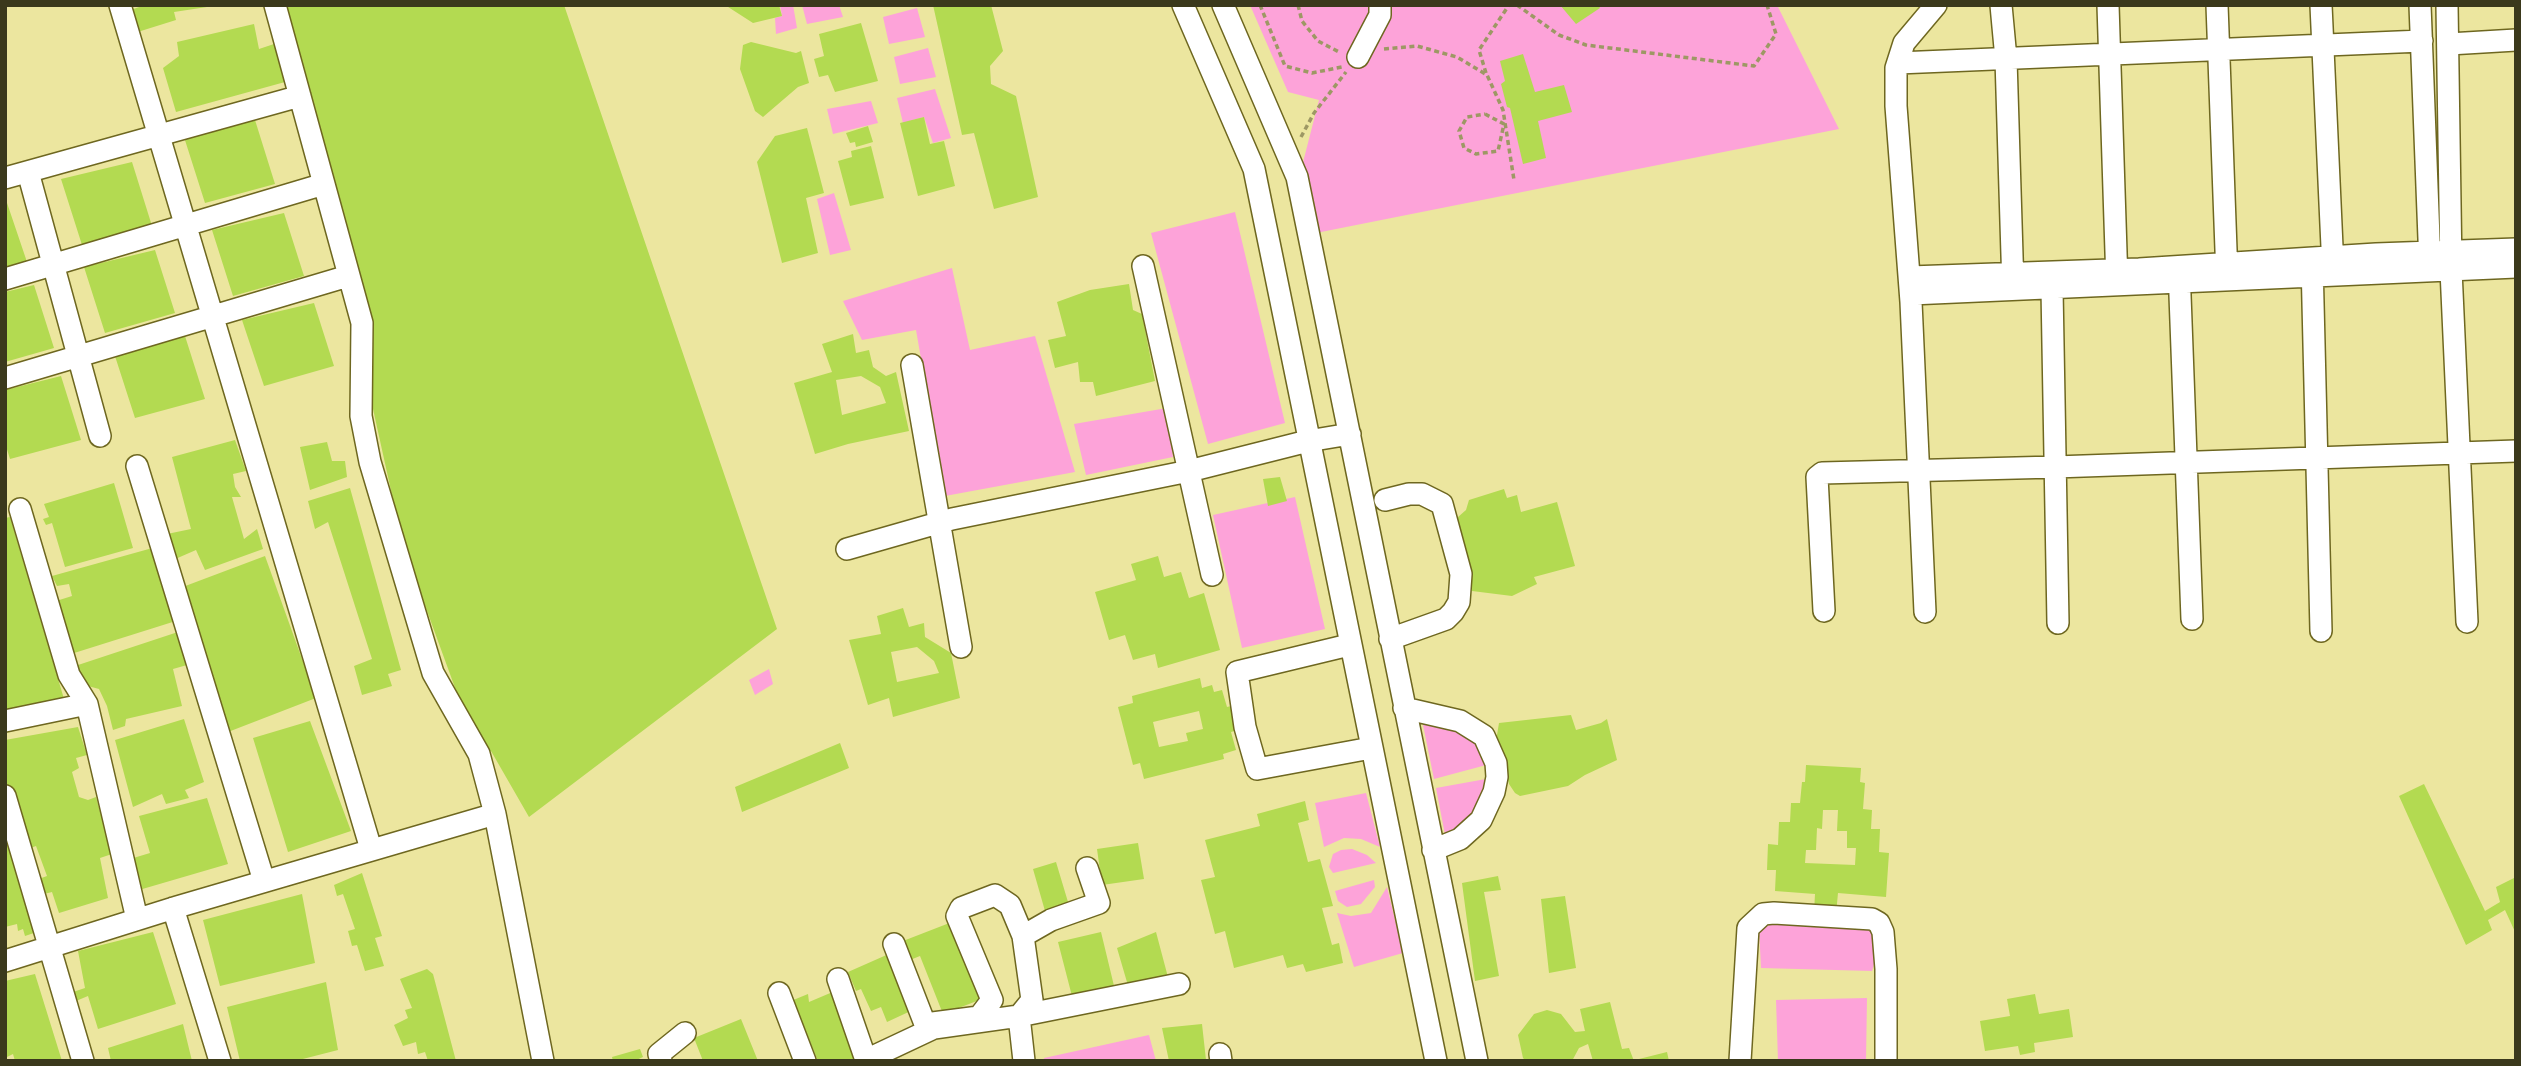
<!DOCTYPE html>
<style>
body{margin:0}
#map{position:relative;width:2521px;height:1066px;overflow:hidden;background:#ece69f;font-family:Commissioner,sans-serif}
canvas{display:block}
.frame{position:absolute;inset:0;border:7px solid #3b391c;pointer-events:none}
</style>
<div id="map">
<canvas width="2521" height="1066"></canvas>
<div class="frame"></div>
</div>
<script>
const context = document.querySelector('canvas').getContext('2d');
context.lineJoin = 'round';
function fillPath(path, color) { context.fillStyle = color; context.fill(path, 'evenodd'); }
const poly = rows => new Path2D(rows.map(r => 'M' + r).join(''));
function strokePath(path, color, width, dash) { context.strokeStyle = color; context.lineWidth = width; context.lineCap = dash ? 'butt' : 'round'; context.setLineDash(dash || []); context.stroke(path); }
fillPath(poly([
 [780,5,793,5,797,28,776,34,775,18,782,16],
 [802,5,839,5,843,17,807,24],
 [1250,5,1777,5,1839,129,1316,233,1300,174,1319,100,1288,92],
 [917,8,925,37,889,44,883,17],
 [928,48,936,77,900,84,894,57],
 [935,89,951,138,933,143,924,117,903,123,897,98],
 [871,101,878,123,833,134,827,109],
 [834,193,851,250,830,255,817,199],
 [1235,212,1285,423,1208,444,1151,233],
 [952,268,970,350,1035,336,1075,472,945,496,916,330,862,340,843,301],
 [1167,408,1173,457,1086,475,1074,424],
 [1295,497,1325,629,1242,648,1213,515],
 [769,669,773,684,755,695,749,680],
 [1422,720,1484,736,1490,764,1434,779],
 [1497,777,1481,820,1446,840,1436,788],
 [1366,793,1380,847,1361,839,1344,838,1324,847,1315,803],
 [1352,849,1367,855,1376,863,1333,873,1329,867,1333,854,1341,850],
 [1374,880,1375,887,1361,904,1347,907,1338,901,1335,891],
 [1387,887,1403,953,1354,967,1337,913,1351,916,1371,913],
 [1787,920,1874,927,1880,944,1872,971,1761,968,1759,928],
 [1867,998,1866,1061,1778,1061,1776,1000],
 [1149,1035,1156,1061,1044,1061,1044,1058]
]), '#fda3d9');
fillPath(poly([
 [145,5,206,5,207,7,174,12,176,20,128,35,122,13],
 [284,5,564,5,777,629,529,817,491,751,479,754,478,730,458,696,403,545],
 [725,5,779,5,782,16,753,23],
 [933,5,991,5,1003,51,990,66,991,84,1016,96,1038,197,994,209,974,133,962,135],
 [1560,5,1598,5,1600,8,1576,24],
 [861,23,878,81,835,92,828,75,819,77,814,59,824,56,819,34],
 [254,24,259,49,274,44,285,82,176,112,163,68,179,56,177,42],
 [751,42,796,53,801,51,809,83,798,87,763,117,755,111,740,69,743,45],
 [1523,54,1535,92,1564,85,1572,112,1538,121,1546,158,1523,164,1510,108,1507,107,1501,84,1505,81,1500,61],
 [924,117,930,144,944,141,955,186,918,196,900,123],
 [255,120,275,184,205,203,184,137],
 [868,126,873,142,856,147,855,142,850,143,846,133],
 [807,128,824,193,806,198,818,253,782,263,757,162,775,136],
 [871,146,884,198,850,206,838,161,852,157,851,151],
 [132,162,152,226,82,245,61,179],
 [5,197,27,262,5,268],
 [284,213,304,276,233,296,212,230],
 [155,250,175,313,105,333,84,267],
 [1129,284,1133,310,1142,314,1155,381,1096,396,1093,382,1080,382,1078,362,1055,368,1048,340,1066,336,1057,302,1090,290],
 [34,285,54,348,5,362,5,292],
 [314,303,334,366,264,386,242,320],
 [853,334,856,353,869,350,873,367,886,376,896,372,909,431,848,444,815,454,794,383,832,372,822,344],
 [861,376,880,387,886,403,842,415,836,380],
 [185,336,205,399,135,418,114,353],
 [61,376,81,440,10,459,5,443,5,390],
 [235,440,246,471,233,474,235,487,241,497,232,497,244,539,257,529,263,549,205,570,196,550,173,560,167,534,191,529,172,457],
 [327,442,332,461,345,461,347,477,310,490,300,447],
 [1280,477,1287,501,1268,506,1263,479],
 [114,483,133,548,65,567,52,523,46,525,43,519,49,517,44,504],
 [350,488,401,670,388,674,392,686,362,695,354,666,372,659,328,522,315,529,308,501],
 [1504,489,1507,498,1517,495,1521,512,1557,502,1575,566,1534,577,1537,584,1512,596,1472,591,1458,524,1458,517,1466,510,1469,500],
 [10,517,64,699,5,720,5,518],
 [156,547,179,620,71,654,53,602,72,596,69,584,57,586,52,576],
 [265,556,316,698,228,732,180,588],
 [1158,556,1164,577,1181,572,1189,598,1204,593,1220,650,1158,668,1155,654,1133,660,1125,635,1109,640,1095,592,1136,580,1131,564],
 [903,608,909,627,924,623,925,637,951,653,960,698,893,717,889,698,868,705,849,640,881,634,877,616],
 [917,647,934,661,939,673,897,682,891,652],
 [187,629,194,663,173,669,182,706,126,719,125,726,113,730,107,706,99,689,88,686,72,667],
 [1200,678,1202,688,1212,685,1214,692,1222,690,1227,707,1231,706,1238,730,1231,732,1236,750,1223,754,1224,759,1144,779,1140,763,1133,765,1118,707,1133,703,1132,696],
 [1199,711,1203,729,1186,733,1188,741,1159,747,1153,722],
 [1571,715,1576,730,1601,723,1607,719,1617,760,1585,775,1568,786,1520,796,1515,793,1509,784,1505,765,1496,741,1499,723],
 [184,719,204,782,185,790,189,798,166,804,162,794,133,807,115,740],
 [310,721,351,831,288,852,253,738],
 [78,727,87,755,76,758,79,768,72,772,79,797,88,800,96,797,112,854,100,858,108,898,59,913,52,892,40,895,36,880,47,876,36,846,25,850,5,778,5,740],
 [840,743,849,768,742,812,735,787],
 [1806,765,1861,768,1860,782,1865,783,1863,809,1872,810,1871,829,1880,829,1879,852,1889,853,1886,897,1838,893,1836,914,1814,913,1815,894,1775,891,1776,870,1767,870,1768,844,1778,845,1779,822,1790,822,1791,803,1800,803,1802,782,1805,782],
 [1823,810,1838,810,1837,831,1847,831,1847,848,1856,848,1855,865,1805,863,1806,850,1816,850,1817,828,1822,829],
 [2424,784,2485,911,2500,902,2496,887,2516,877,2516,934,2505,910,2488,920,2492,930,2466,945,2399,796],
 [207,798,228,864,139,890,130,859,150,853,139,816],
 [1305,801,1309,820,1298,823,1308,862,1320,859,1333,906,1322,908,1332,945,1339,943,1343,963,1306,972,1303,964,1287,968,1283,955,1234,968,1225,931,1215,934,1201,880,1215,877,1205,840,1260,826,1257,814],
 [5,821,37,932,25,936,23,929,18,931,17,924,5,927],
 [1138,843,1144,879,1102,885,1097,849],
 [1056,862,1071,912,1047,918,1033,869],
 [362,873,382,936,375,938,384,966,365,971,357,945,352,946,348,931,355,929,343,894,337,896,334,885],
 [1498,876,1501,890,1484,892,1499,976,1475,981,1462,883],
 [302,894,315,963,220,986,203,920],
 [1565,896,1576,968,1549,973,1541,899],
 [952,922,982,999,943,1014,920,956,910,960,903,941],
 [153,932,176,1004,98,1029,88,996,76,1001,73,992,85,988,78,951],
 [1101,932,1115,990,1073,1000,1058,942],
 [1156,932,1169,981,1129,989,1117,948],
 [891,953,915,1009,887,1022,881,1007,871,1011,861,989,856,991,848,972],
 [427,969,433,974,456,1061,428,1061,425,1052,418,1054,416,1042,403,1046,394,1025,408,1018,405,1010,412,1008,400,979],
 [35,974,62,1061,15,1061,13,1054,5,1058,5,981],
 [326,982,338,1050,295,1061,240,1061,227,1007],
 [835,991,860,1061,818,1061,800,1017,793,1020,786,1003,808,994,809,1002],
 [2035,994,2039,1014,2069,1009,2073,1037,2034,1043,2035,1052,2020,1055,2018,1046,1985,1051,1980,1021,2010,1016,2007,999],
 [1610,1002,1622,1049,1629,1048,1634,1061,1593,1061,1588,1044,1579,1048,1572,1061,1526,1061,1523,1058,1518,1035,1534,1014,1547,1010,1561,1014,1575,1032,1585,1031,1580,1009],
 [741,1019,758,1061,703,1061,694,1038],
 [183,1024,192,1061,111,1061,108,1048],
 [1202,1024,1206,1060,1169,1061,1162,1028],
 [640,1049,643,1057,634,1061,613,1061,612,1057],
 [1667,1052,1669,1061,1635,1061,1635,1060]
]), '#b3da51');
const minor = poly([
 [120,5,371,849],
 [275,5,362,323,361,416,370,462,433,673,479,754,495,814,543,1061],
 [1183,5,1254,169,1436,1061],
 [1223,5,1297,177,1477,1061],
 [2001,5,2006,59,2013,288],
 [2108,5,2117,283],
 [2217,5,2227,277],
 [2321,5,2333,269],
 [2420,5,2430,265],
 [2447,5,2451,270,2467,622],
 [2449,44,2516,40],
 [1358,57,1380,15,1380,5],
 [1898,63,2422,41],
 [28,172,100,436],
 [5,178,300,96],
 [2312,262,2321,631],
 [1143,266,1212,575],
 [2179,268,2192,619],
 [1910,277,2139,269,2376,254,2516,249],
 [5,279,324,184],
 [2052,289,2058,623],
 [1911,294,2516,267],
 [912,365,961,647],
 [5,378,348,276],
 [137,466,264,881],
 [1385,500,1409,494,1422,494,1442,504,1461,574,1459,602,1453,612,1446,619,1390,639],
 [20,509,69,675,87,704,137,919],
 [847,549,952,519,1189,471,1308,441,1350,434],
 [1824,611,1817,477,1822,473,2055,467,2516,451],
 [1925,612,1911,302,1896,106,1896,68,1904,43,1936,5],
 [1349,645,1237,672,1245,727,1257,769,1371,748],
 [1404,708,1460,721,1484,736,1496,763,1497,777,1494,792,1481,820,1460,839,1433,850],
 [5,721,87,704],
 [5,796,83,1061],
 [173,908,220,1061],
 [894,944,925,1024,979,1017,992,1000,957,916,961,908,995,895,1010,905,1023,936],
 [5,961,177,907,495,814],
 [838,979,866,1060,934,1028,1019,1016,1024,1061],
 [779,993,805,1061],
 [1019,1016,1032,1000,1023,936,1051,920,1099,903,1087,868],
 [1019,1016,1179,984],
 [1220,1054,1221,1061],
 [661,1061,659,1054,685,1033],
 [1740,1061,1748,928,1763,914,1774,913,1872,919,1879,923,1883,932,1886,969,1886,1061]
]);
strokePath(minor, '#6e6720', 24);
strokePath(poly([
 [1260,5,1285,66,1312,73,1342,67],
 [1298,5,1302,21,1318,41,1339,52],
 [1517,5,1559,35,1586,45,1754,66,1776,34,1767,5],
 [1384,49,1417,46,1457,57,1487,75,1503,110,1514,180],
 [1486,73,1479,50,1509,5],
 [1485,114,1504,124,1498,151,1476,154,1464,148,1459,131,1467,117,1485,114],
 [1301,137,1314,113,1346,72]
]), '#9d9864', 3.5, [5, 3.5]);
strokePath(minor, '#fff', 21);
</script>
